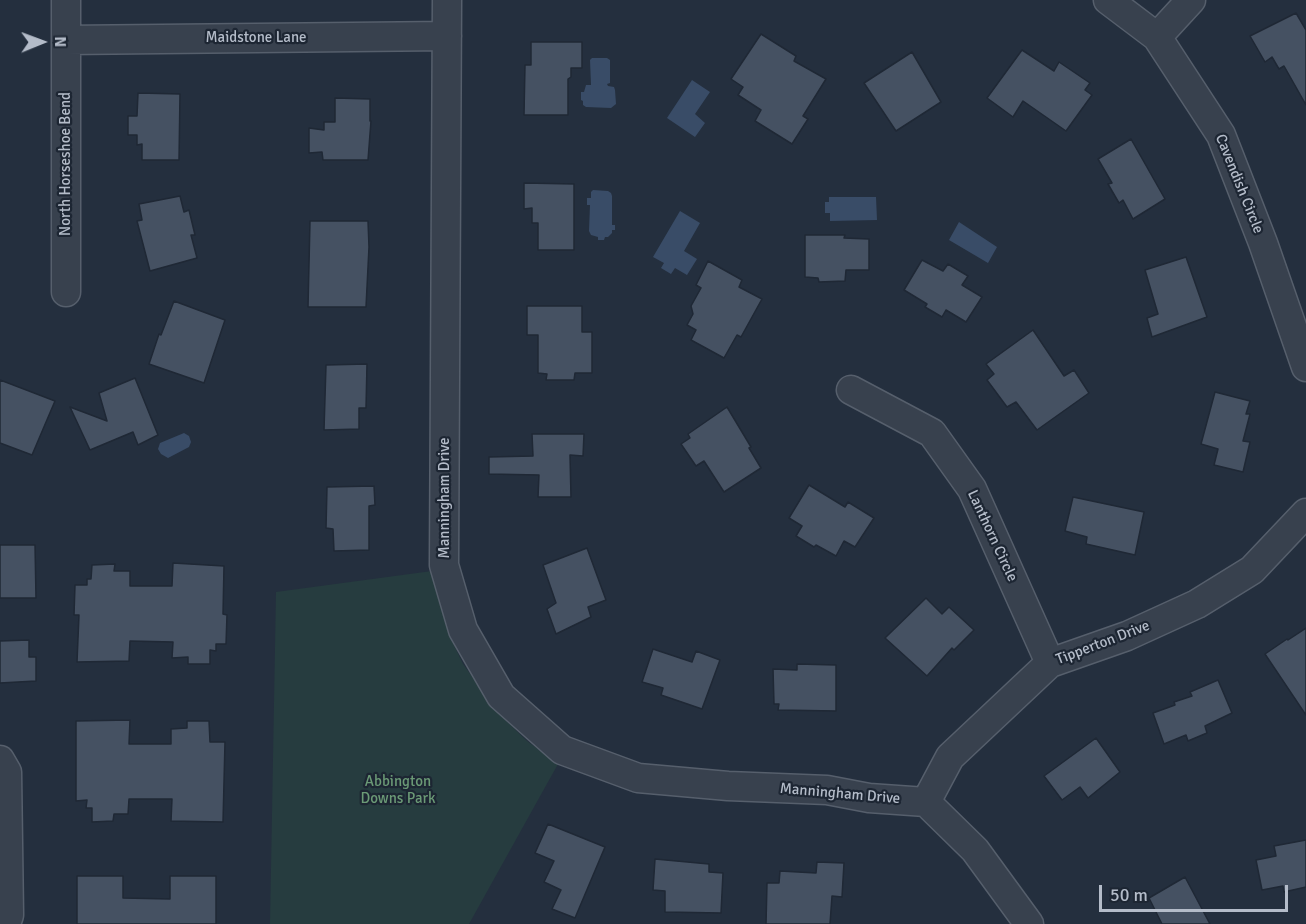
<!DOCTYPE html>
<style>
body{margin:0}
#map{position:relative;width:1306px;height:924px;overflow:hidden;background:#242f3e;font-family:Signika,sans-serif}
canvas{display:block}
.north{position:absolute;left:12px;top:12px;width:60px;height:60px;-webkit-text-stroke:4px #1d2633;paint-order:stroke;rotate:89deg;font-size:16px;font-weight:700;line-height:24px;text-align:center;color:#b4bcc9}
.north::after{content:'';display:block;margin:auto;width:21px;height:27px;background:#b4bcc9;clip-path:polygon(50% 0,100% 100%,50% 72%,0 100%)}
.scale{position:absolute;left:1099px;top:885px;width:189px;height:27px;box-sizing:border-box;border:3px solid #b4bcc9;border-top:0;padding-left:8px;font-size:18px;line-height:21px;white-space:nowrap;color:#b4bcc9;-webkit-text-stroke:4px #1d2633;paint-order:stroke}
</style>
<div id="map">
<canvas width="1306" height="924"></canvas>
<div class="north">N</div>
<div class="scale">50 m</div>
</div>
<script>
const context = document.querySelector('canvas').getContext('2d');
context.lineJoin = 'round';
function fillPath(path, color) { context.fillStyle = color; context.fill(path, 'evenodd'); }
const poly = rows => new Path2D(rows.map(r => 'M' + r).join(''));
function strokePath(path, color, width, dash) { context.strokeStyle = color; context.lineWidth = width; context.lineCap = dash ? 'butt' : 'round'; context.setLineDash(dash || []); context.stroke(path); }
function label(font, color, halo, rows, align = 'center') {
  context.font = font + ' Signika,sans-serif'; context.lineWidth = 4.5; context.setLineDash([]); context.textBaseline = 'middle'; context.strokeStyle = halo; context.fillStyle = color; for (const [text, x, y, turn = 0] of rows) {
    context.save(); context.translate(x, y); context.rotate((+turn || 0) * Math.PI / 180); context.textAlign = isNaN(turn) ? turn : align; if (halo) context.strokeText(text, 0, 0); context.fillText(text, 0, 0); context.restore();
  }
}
fillPath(poly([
 [432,571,440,604,453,643,463,664,499,714,527,741,558,764,469,924,270,924,276,592]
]), '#263c3f');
fillPath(poly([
 [592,58,607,58,610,60,610,83,607,84,608,86,614,87,615,90,616,104,611,108,586,107,583,105,583,101,581,100,581,92,584,92,586,85,591,85,590,60],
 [692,80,710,92,695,114,705,123,695,137,667,118],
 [593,190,608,191,611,193,612,196,612,225,615,225,615,230,612,230,612,233,608,237,605,237,604,240,598,240,598,237,591,235,589,231,590,205,587,205,587,198,591,198,591,192],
 [829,197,876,197,877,220,830,221,830,213,825,213,825,202,829,202],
 [680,211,700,223,684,251,697,259,687,275,675,268,671,274,661,268,664,263,653,257],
 [959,222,997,247,988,263,949,240],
 [184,433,189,436,191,442,189,447,168,458,161,454,158,449,160,443]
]), '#394c67');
const building = poly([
 [1296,13,1306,30,1306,105,1284,66,1279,69,1272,57,1265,62,1250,36,1296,13],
 [761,34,796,56,794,61,826,79,803,116,808,119,792,144,755,121,761,110,738,95,743,87,731,79,761,34],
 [531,42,582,42,582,68,571,68,571,77,568,79,568,115,524,115,525,65,531,65,531,42],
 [1022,50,1054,71,1059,62,1090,83,1085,90,1092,95,1066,131,1023,101,1013,117,987,98,1022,50],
 [912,52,941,102,896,131,864,83,912,52],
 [138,93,180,94,179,160,142,160,142,144,137,145,137,135,128,135,128,116,137,116,138,93],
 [335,98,370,99,370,121,371,121,368,160,323,160,322,152,309,153,309,128,324,130,324,122,335,122,335,98],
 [1131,139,1165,199,1133,219,1123,200,1119,203,1108,184,1112,183,1098,159,1131,139],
 [524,183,574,184,574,250,538,250,538,223,532,223,532,208,524,209,524,183],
 [180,196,184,212,189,210,195,235,191,235,197,258,150,271,137,221,142,220,139,204,180,196],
 [310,221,368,221,369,247,366,307,308,307,310,221],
 [805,235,845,235,844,238,869,239,869,270,846,270,845,281,819,282,818,278,805,277,805,235],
 [1186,257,1207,317,1152,337,1147,318,1158,314,1145,270,1186,257],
 [922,260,943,271,948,264,968,276,962,285,982,297,966,322,946,310,942,317,925,307,927,304,904,290,922,260],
 [708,261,742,280,739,287,762,299,741,337,737,335,724,358,691,340,696,330,687,325,693,314,691,306,701,288,696,285,708,261],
 [174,301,225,320,204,383,149,364,159,334,161,335,174,301],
 [527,306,582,306,582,332,592,332,592,373,575,373,574,380,546,380,547,374,538,373,538,335,527,335,527,306],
 [1033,330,1064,376,1074,370,1089,393,1037,430,1016,402,1007,407,987,380,994,374,986,364,1033,330],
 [367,364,366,408,359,408,359,429,324,430,326,365,367,364],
 [135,378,158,435,138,445,133,432,90,450,70,407,107,421,99,393,135,378],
 [0,380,55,401,32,455,0,443,0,380],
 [1215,392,1250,401,1246,414,1250,414,1243,441,1250,442,1243,472,1214,465,1218,449,1201,444,1215,392],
 [727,407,751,447,749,448,761,468,724,492,704,461,696,466,681,444,690,438,688,434,727,407],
 [532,434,584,434,583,456,570,455,571,497,538,497,539,475,489,474,489,457,533,456,532,434],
 [809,485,845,507,848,502,874,518,855,547,844,541,836,556,816,545,814,547,796,536,802,526,789,518,809,485],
 [374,486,375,505,369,506,369,550,334,551,333,529,326,528,327,487,374,486],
 [1073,497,1144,512,1135,555,1086,544,1087,537,1065,531,1073,497],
 [0,545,35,545,36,598,0,598,0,545],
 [587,548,606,600,588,607,591,617,556,634,547,609,556,603,543,565,587,548],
 [173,563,224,566,223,614,227,615,226,644,216,644,216,651,210,650,210,664,188,664,188,657,172,658,173,642,130,641,129,661,77,662,79,615,74,615,75,585,87,585,87,579,91,579,92,565,115,564,114,571,130,571,130,586,172,586,173,563],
 [926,598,942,614,949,607,974,630,954,650,952,648,927,676,885,638,926,598],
 [1306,628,1306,715,1265,654,1287,639,1288,640,1306,628],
 [29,640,29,657,36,657,36,681,0,683,0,641,29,640],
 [653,649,692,662,696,651,720,660,702,709,661,695,663,688,642,682,653,649],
 [797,664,836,665,836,711,778,710,779,704,774,704,773,669,797,670,797,664],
 [1218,680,1232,713,1205,726,1207,733,1188,741,1186,735,1164,744,1153,713,1175,705,1174,702,1192,696,1190,692,1218,680],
 [130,720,129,744,171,744,171,729,187,728,187,721,209,721,210,742,225,742,223,822,171,821,172,799,129,799,128,814,114,814,113,821,92,822,92,808,86,808,87,800,76,801,76,721,130,720],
 [1096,738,1120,772,1088,798,1080,787,1062,800,1044,776,1096,738],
 [548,824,605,847,575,918,552,909,561,890,544,882,554,861,535,853,548,824],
 [1306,840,1306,887,1284,892,1283,886,1262,890,1256,860,1276,856,1274,846,1306,840],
 [655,859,709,864,709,872,723,873,721,913,665,912,665,891,653,890,655,859],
 [817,862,844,863,842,897,832,896,830,924,766,924,767,883,779,883,780,871,816,873,817,862],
 [77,876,123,876,123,898,170,899,170,876,216,876,216,924,77,924,77,876],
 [1185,877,1210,924,1162,924,1149,898,1185,877]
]);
fillPath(building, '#455162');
strokePath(building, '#1f2835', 1.5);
const minor = poly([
 [447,0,444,565,463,630,501,696,562,750,638,778,728,786,827,790,869,798,926,802,975,850,1029,924],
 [1108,0,1157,37,1221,135,1263,243,1306,367],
 [1157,37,1191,0],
 [66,40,447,36],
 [66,292,66,0],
 [851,390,932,433,972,489,1050,663],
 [0,760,7,772,9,915,6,924],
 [926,802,950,757,1050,663,1127,636,1197,604,1252,570,1306,513]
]);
strokePath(minor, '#565f6c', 31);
strokePath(minor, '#38414e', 28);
label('15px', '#b4bcc9', '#1d2633', [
 ["Maidstone Lane",256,38],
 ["North Horseshoe Bend",66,164,-90],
 ["Cavendish Circle",1239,184,68],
 ["Manningham Drive",445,498,-90],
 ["Lanthorn Circle",992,536,65],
 ["Tipperton Drive",1103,643,-21],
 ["Manningham Drive",840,794,5]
]);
label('15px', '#6b9a76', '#1d2633', [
 ["Abbington",398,782],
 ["Downs Park",398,799]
]);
</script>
